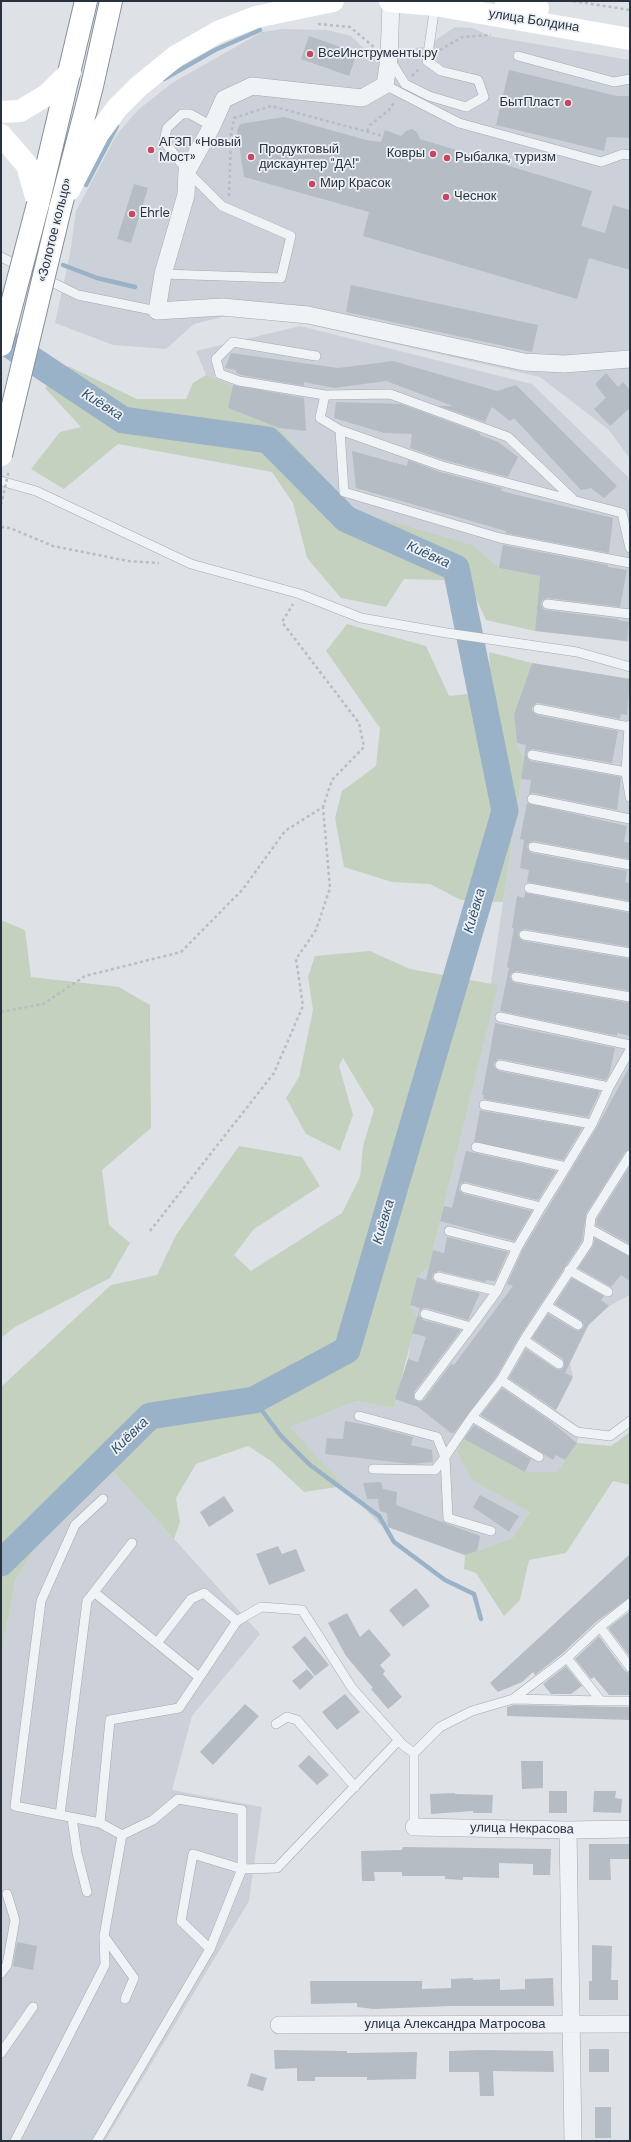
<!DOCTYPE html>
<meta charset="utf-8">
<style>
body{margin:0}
#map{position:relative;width:631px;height:2142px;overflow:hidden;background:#dee2e7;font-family:"DM Sans",sans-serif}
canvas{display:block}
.frame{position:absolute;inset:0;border:2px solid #28313e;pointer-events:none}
</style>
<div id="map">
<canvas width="631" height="2142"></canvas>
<div class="frame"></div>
</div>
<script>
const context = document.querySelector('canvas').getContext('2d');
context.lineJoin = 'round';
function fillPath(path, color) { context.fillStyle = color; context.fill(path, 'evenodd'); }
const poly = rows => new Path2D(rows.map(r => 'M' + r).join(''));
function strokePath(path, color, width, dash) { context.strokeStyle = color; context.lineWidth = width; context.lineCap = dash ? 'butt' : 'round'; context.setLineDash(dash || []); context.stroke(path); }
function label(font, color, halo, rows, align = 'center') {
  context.font = font + ' "DM Sans",sans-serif'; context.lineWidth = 3.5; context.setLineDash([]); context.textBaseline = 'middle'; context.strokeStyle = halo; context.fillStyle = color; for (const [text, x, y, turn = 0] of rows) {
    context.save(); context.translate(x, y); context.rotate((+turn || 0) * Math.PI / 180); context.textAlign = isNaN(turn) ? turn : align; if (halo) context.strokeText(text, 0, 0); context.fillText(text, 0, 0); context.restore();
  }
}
fillPath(poly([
 [455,27,473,28,489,36,630,60,630,459,609,430,540,377,276,317,231,315,194,324,166,349,113,345,55,323,70,254,76,211,117,134,138,110,172,83,262,32,283,29,327,30,351,36,368,52,425,47],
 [300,326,532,384,628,477,630,489,630,642,535,631,540,576,499,568,355,511,279,428,218,404,196,351],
 [532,663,630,679,630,1295,609,1306,589,1325,570,1363,573,1377,556,1410,580,1428,577,1443,512,1538,465,1555,379,1524,289,1427,357,1401,394,1408,408,1359,412,1333,410,1305,417,1277,429,1266,480,1057,524,762,517,743,514,713],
 [109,1467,260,1634,192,1716,172,1790,262,1807,249,1901,105,2141,1,2141,1,1656,16,1579,59,1510]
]), '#ccd1d9');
fillPath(poly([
 [68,366,137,399,186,399,193,383,206,375,233,387,228,408,279,428,355,511,472,545,499,568,540,576,535,631,486,620,468,581,404,579,386,607,341,598,307,558,293,503,272,472,118,444,64,489,31,469,60,432,81,427,45,388],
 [347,624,426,646,449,696,491,691,489,652,532,663,514,713,517,743,524,762,503,902,461,900,430,884,392,882,344,867,335,818,342,791,376,766,380,728,326,651],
 [1,920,25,930,31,977,119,987,150,1005,151,1128,102,1170,109,1225,130,1243,110,1278,15,1327,1,1338],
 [370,951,410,969,498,985,429,1266,417,1277,410,1305,417,1317,394,1408,357,1401,290,1427,344,1486,304,1492,271,1461,248,1446,196,1464,176,1498,180,1522,174,1539,109,1467,59,1510,16,1579,1,1656,1,1387,111,1285,157,1275,176,1235,239,1146,302,1157,320,1186,254,1229,234,1255,251,1271,342,1213,360,1177,363,1146,374,1110,343,1058,339,1066,353,1115,340,1151,306,1134,286,1098,299,1077,313,1010,308,977,315,956],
 [630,1432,630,1485,613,1481,566,1553,529,1560,520,1600,504,1616,476,1573,464,1569,465,1555,512,1538,530,1512,472,1480,457,1452,463,1438,525,1472,557,1472,577,1443,611,1446]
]), '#c5d1bf');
strokePath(poly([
 [164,79,215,50,260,30],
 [86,185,117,126],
 [63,265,97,278,135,287],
 [254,1400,281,1436,310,1465,379,1516,394,1542,445,1580,474,1594,481,1619]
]), '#99b2c7', 4.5);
strokePath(poly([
 [1,339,123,420,268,440,346,519,456,568,505,811,347,1350,254,1400,150,1416,1,1563]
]), '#99b2c7', 27);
fillPath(poly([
 [309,36,357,53,349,76,301,59],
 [509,70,617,96,630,96,630,138,607,137,604,151,496,125],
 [284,117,366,140,381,142,385,130,401,136,406,131,412,129,417,132,420,139,592,191,581,226,605,233,613,205,630,210,630,270,589,258,577,299,363,236,369,212,244,177,237,131,240,124],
 [134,184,148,188,131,243,117,239],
 [351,285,538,325,532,352,346,312],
 [231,353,338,368,393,361,497,391,516,385,617,486,604,498,591,488,581,490,514,418,510,421,492,407,485,422,439,406,453,406,386,381,334,388,304,382,304,386,241,375,236,373,236,370,225,368],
 [606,373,618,387,623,382,630,390,630,408,610,426,594,409,606,398,595,384],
 [233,385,304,398,306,431,279,428,228,408],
 [336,402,401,404,480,433,480,435,498,442,518,457,508,477,444,460,410,448,412,434,384,433,334,418],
 [352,451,407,466,408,460,440,472,502,488,501,491,613,518,609,553,505,533,506,531,356,488],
 [503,545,608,565,608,567,627,570,620,607,548,598,542,600,541,604,543,609,546,610,618,619,618,620,629,622,627,641,535,631,540,576,499,568],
 [532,663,630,679,627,715,621,714,620,719,539,703,536,703,532,707,532,711,537,715,618,731,612,763,533,749,528,751,526,754,528,759,531,761,621,777,617,810,533,793,529,794,531,780,521,779,526,745,517,743,514,714],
 [527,803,627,826,624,842,630,843,629,859,534,841,529,843,527,846,529,851,532,853,627,871,625,882,630,883,630,901,527,882,529,870,520,868,524,840,520,839],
 [525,893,630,913,630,947,525,929,520,931,518,934,520,939,523,941,630,959,630,991,517,971,512,973,510,976,512,981,515,983,630,1003,630,1036,617,1033,617,1036,500,1011,509,968,507,967,514,928,512,928,517,896,524,898],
 [495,1023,615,1048,609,1075,606,1080,501,1059,498,1059,494,1063,494,1067,499,1071,600,1091,588,1117,483,1099,484,1095,482,1095],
 [630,1066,630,1149,625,1152,586,1214,582,1241,519,1337,496,1377,454,1433,451,1433,418,1407,395,1399,408,1359,418,1362,426,1337,412,1333,420,1308,410,1305,417,1277,426,1280,433,1250,444,1253,447,1237,508,1252,495,1281,486,1280,485,1282,439,1271,433,1273,432,1279,436,1283,480,1293,468,1320,427,1308,423,1308,419,1312,419,1316,423,1320,461,1330,414,1392,414,1399,419,1402,424,1400,451,1364,454,1365,513,1286,507,1284,522,1251,597,1127],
 [480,1110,483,1111,582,1128,563,1160,474,1142],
 [466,1151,556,1171,538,1200,466,1182,460,1184,459,1190,464,1194,532,1211,514,1241,440,1221,444,1206,452,1208],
 [630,1166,630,1244,596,1225,597,1219],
 [595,1238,630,1257,630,1281,621,1275,611,1287,578,1268,593,1246],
 [572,1278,604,1296,601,1300,609,1306,588,1325,565,1373,573,1377,556,1410,509,1378,526,1349,556,1369,561,1370,564,1367,563,1359,532,1338,548,1314,575,1330,578,1331,583,1328,584,1325,581,1320,555,1304],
 [502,1388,550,1421,577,1443,565,1460,556,1455,553,1460,481,1415],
 [345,1421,376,1427,413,1437,411,1445,432,1450,433,1462,411,1464,325,1454,327,1438,343,1439],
 [474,1425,531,1459,525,1472,464,1439],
 [381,1482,383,1489,397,1492,396,1505,480,1536,477,1551,465,1555,388,1527,387,1513,380,1511,378,1499,367,1499,363,1483],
 [480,1495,519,1516,509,1532,473,1507],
 [224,1496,234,1511,209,1527,200,1512],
 [278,1546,282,1554,296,1549,305,1571,269,1585,256,1554],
 [630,1554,630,1597,596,1622,563,1653,535,1675,533,1672,522,1682,498,1692,490,1683],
 [416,1588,430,1606,403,1627,389,1610],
 [630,1611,630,1657,608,1628],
 [347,1613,360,1637,369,1629,391,1655,380,1665,385,1671,383,1674,402,1697,388,1709,371,1689,373,1688,346,1656,328,1623],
 [305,1636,329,1665,315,1676,292,1647],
 [599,1636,625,1671,630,1673,630,1695,609,1695,594,1677,591,1679,575,1659],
 [566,1666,582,1686,571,1694,551,1694,543,1684],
 [307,1669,314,1677,300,1690,292,1681],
 [345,1694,360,1712,337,1730,322,1712],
 [245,1704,259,1716,213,1765,200,1752],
 [514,1705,630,1707,630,1720,507,1716,507,1707],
 [309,1755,329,1775,317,1785,298,1766],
 [521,1761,543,1761,543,1788,522,1789],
 [549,1791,567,1791,567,1813,549,1813],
 [594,1791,616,1791,615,1798,622,1799,621,1813,593,1812],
 [455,1793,455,1794,493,1795,492,1813,473,1813,473,1811,431,1814,430,1794],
 [589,1844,630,1844,630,1859,610,1859,611,1880,589,1880],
 [403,1847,551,1849,550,1875,533,1875,533,1864,499,1863,499,1878,463,1877,463,1880,445,1879,445,1876,402,1876,402,1872,374,1872,375,1881,362,1881,361,1851,402,1850],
 [17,1942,37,1946,33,1970,13,1966],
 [592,1945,612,1946,611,1980,618,1980,618,2000,589,2000,589,1981,592,1981],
 [473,1978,473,1980,500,1979,500,1990,525,1989,525,1979,553,1978,554,2006,452,2006,373,2009,357,2007,357,2003,311,2004,310,1981,422,1981,422,1989,451,1988,451,1979],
 [589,2049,609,2049,609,2072,589,2072],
 [274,2050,347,2051,347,2053,417,2052,416,2079,367,2080,367,2077,315,2077,315,2081,297,2081,297,2068,275,2069],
 [479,2050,553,2051,554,2072,493,2071,494,2096,480,2096,479,2072,449,2072,449,2051],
 [251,2073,267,2078,263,2091,247,2086],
 [595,2107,611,2107,611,2138,595,2138]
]), '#b5bcc4');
const service = poly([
 [518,56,614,82,630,79],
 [390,60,405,84,429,96,466,107,484,97,478,80,441,71,427,61,435,5],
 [385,85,459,123,601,162,623,154,630,155],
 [1,257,78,295,157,311],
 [163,274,281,278,291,236,222,206,187,171,164,141,167,128,182,114,190,114,212,126],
 [316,356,233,342,216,359,220,374,239,381,325,395],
 [340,430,344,492,500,538,630,563],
 [1,481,36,491,191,564,300,594,361,618,447,633,577,652,630,667],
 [573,499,508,437,390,394,325,395,320,418,340,430,442,466,622,513,630,548],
 [547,604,630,614],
 [538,709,629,727,630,725],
 [532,755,626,772,629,727],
 [626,772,630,797],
 [532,799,630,819],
 [533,847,630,865],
 [529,888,630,907],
 [524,935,630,953],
 [516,977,630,997],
 [500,1017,630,1045],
 [500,1065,609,1087,630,1050],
 [484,1105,592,1124,609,1087],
 [476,1147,566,1167,592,1124],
 [465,1188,541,1207,566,1167],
 [590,1229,630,1251],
 [449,1231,517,1248,541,1207],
 [569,1270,608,1292],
 [438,1277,497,1291,517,1248],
 [547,1306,578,1325],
 [425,1314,471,1327,497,1291],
 [524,1340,559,1364],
 [501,1380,577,1432,610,1436,630,1421],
 [419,1396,471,1327],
 [359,1416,437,1437,445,1457,435,1470,373,1469],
 [472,1417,539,1457],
 [491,1531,448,1518,445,1457,472,1417,501,1380,524,1340,588,1243,591,1217,630,1155],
 [94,1592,199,1677],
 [600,1627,630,1667],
 [157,1643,191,1599,204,1593,237,1621],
 [567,1658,601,1701,630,1701],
 [513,1699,601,1701],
 [276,1724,287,1717,297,1720,355,1787],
 [414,1753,440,1727,472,1711,513,1699,567,1658,600,1627,630,1603],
 [60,1815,87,1601,132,1543],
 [72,1818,77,1853,87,1892],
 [100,1823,15,1806,41,1601,75,1525,103,1499],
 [122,1835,153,1820,178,1799,242,1810,242,1869,277,1868,399,1740],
 [104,1936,134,1978,125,1999],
 [1,1973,7,1965,15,1920,7,1894],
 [1,2053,33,2007],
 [15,2141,105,1965,104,1936,122,1835,100,1823,110,1720,179,1708,237,1621,261,1607,302,1610,352,1688,403,1745,414,1753,414,1827],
 [97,2141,210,1949,242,1869,193,1854,181,1921,210,1949]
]);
const minor = poly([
 [391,1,389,59,385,85,362,98,252,86,224,99,212,126,187,171,186,195,163,274,157,311,222,307,308,315,524,362,564,364,630,359],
 [414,1827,568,1830,630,1829],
 [568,1830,573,2141],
 [279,2025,630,2024]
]);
const trunk = poly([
 [38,204,86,1],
 [60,209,92,86,111,1]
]);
strokePath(service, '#a4a9b1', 10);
strokePath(minor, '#a4a9b1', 18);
strokePath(trunk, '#86909d', 24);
strokePath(poly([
 [573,1,630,10],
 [318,24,350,27,374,47],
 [440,50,462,37,491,35],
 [412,76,420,68],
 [367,131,370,125,389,110,395,101],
 [229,196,231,136,234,118,271,106,383,136],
 [1,527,10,528,53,546,128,561,159,563],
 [1,1012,43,1004,85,976,181,952,243,889,285,831,323,807,332,780,364,747,359,723,282,622,293,604],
 [150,1231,274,1073,303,1006,296,959,316,930,330,888,323,807]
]), '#b8bdc2', 2.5, [3, 3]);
strokePath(service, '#f0f3f6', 9);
strokePath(minor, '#f0f3f6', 17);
strokePath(poly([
 [390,1,435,5,630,39],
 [506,1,538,8],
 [1,112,20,111,47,95,70,72],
 [1,135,27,165,38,204],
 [69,190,98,134,117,108,138,87,176,56,218,32,256,17,333,1]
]), '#fff', 22);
strokePath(trunk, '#fff', 22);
const trunkBridge = poly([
 [1,345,38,204],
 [1,455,60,209]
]);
strokePath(trunkBridge, '#86909d', 24, []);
strokePath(poly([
 [1,505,9,470]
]), '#b8bdc2', 2.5, [3, 3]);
strokePath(trunkBridge, '#fff', 22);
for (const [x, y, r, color] of [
 [310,54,4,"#ca4561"],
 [568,103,4,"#ca4561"],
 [151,150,4,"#ca4561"],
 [433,154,4,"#ca4561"],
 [251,157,4,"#ca4561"],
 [447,158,4,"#ca4561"],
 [312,184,4,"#ca4561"],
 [446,197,4,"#ca4561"],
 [132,214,4,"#ca4561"]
]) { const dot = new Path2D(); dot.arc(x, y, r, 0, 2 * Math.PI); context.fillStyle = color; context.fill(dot); strokePath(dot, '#edf1f5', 1.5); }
label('13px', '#28313e', '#edf1f5', [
 ["улица Болдина",534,21,9],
 ["«Золотое кольцо»",55,230,-76],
 ["улица Некрасова",522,1829,1],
 ["улица Александра Матросова",455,2025]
]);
label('13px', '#28313e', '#edf1f5', [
 ["ВсеИнструменты.ру",318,54],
 ["БытПласт",560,103,"right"],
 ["АГЗП «Новый",159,143],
 ["Мост»",159,158],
 ["Продуктовый",259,150],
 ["дискаунтер \"ДА!\"",259,165],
 ["Ковры",425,154,"right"],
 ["Рыбалка, туризм",455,158],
 ["Мир Красок",320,184],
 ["Чеснок",454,197],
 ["Ehrle",140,214]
], 'left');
label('italic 14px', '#335270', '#edf1f5', [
 ["Киёвка",102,405,32],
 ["Киёвка",428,555,24],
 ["Киёвка",475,911,-74],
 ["Киёвка",384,1222,-74],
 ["Киёвка",130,1436,-44]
]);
</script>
